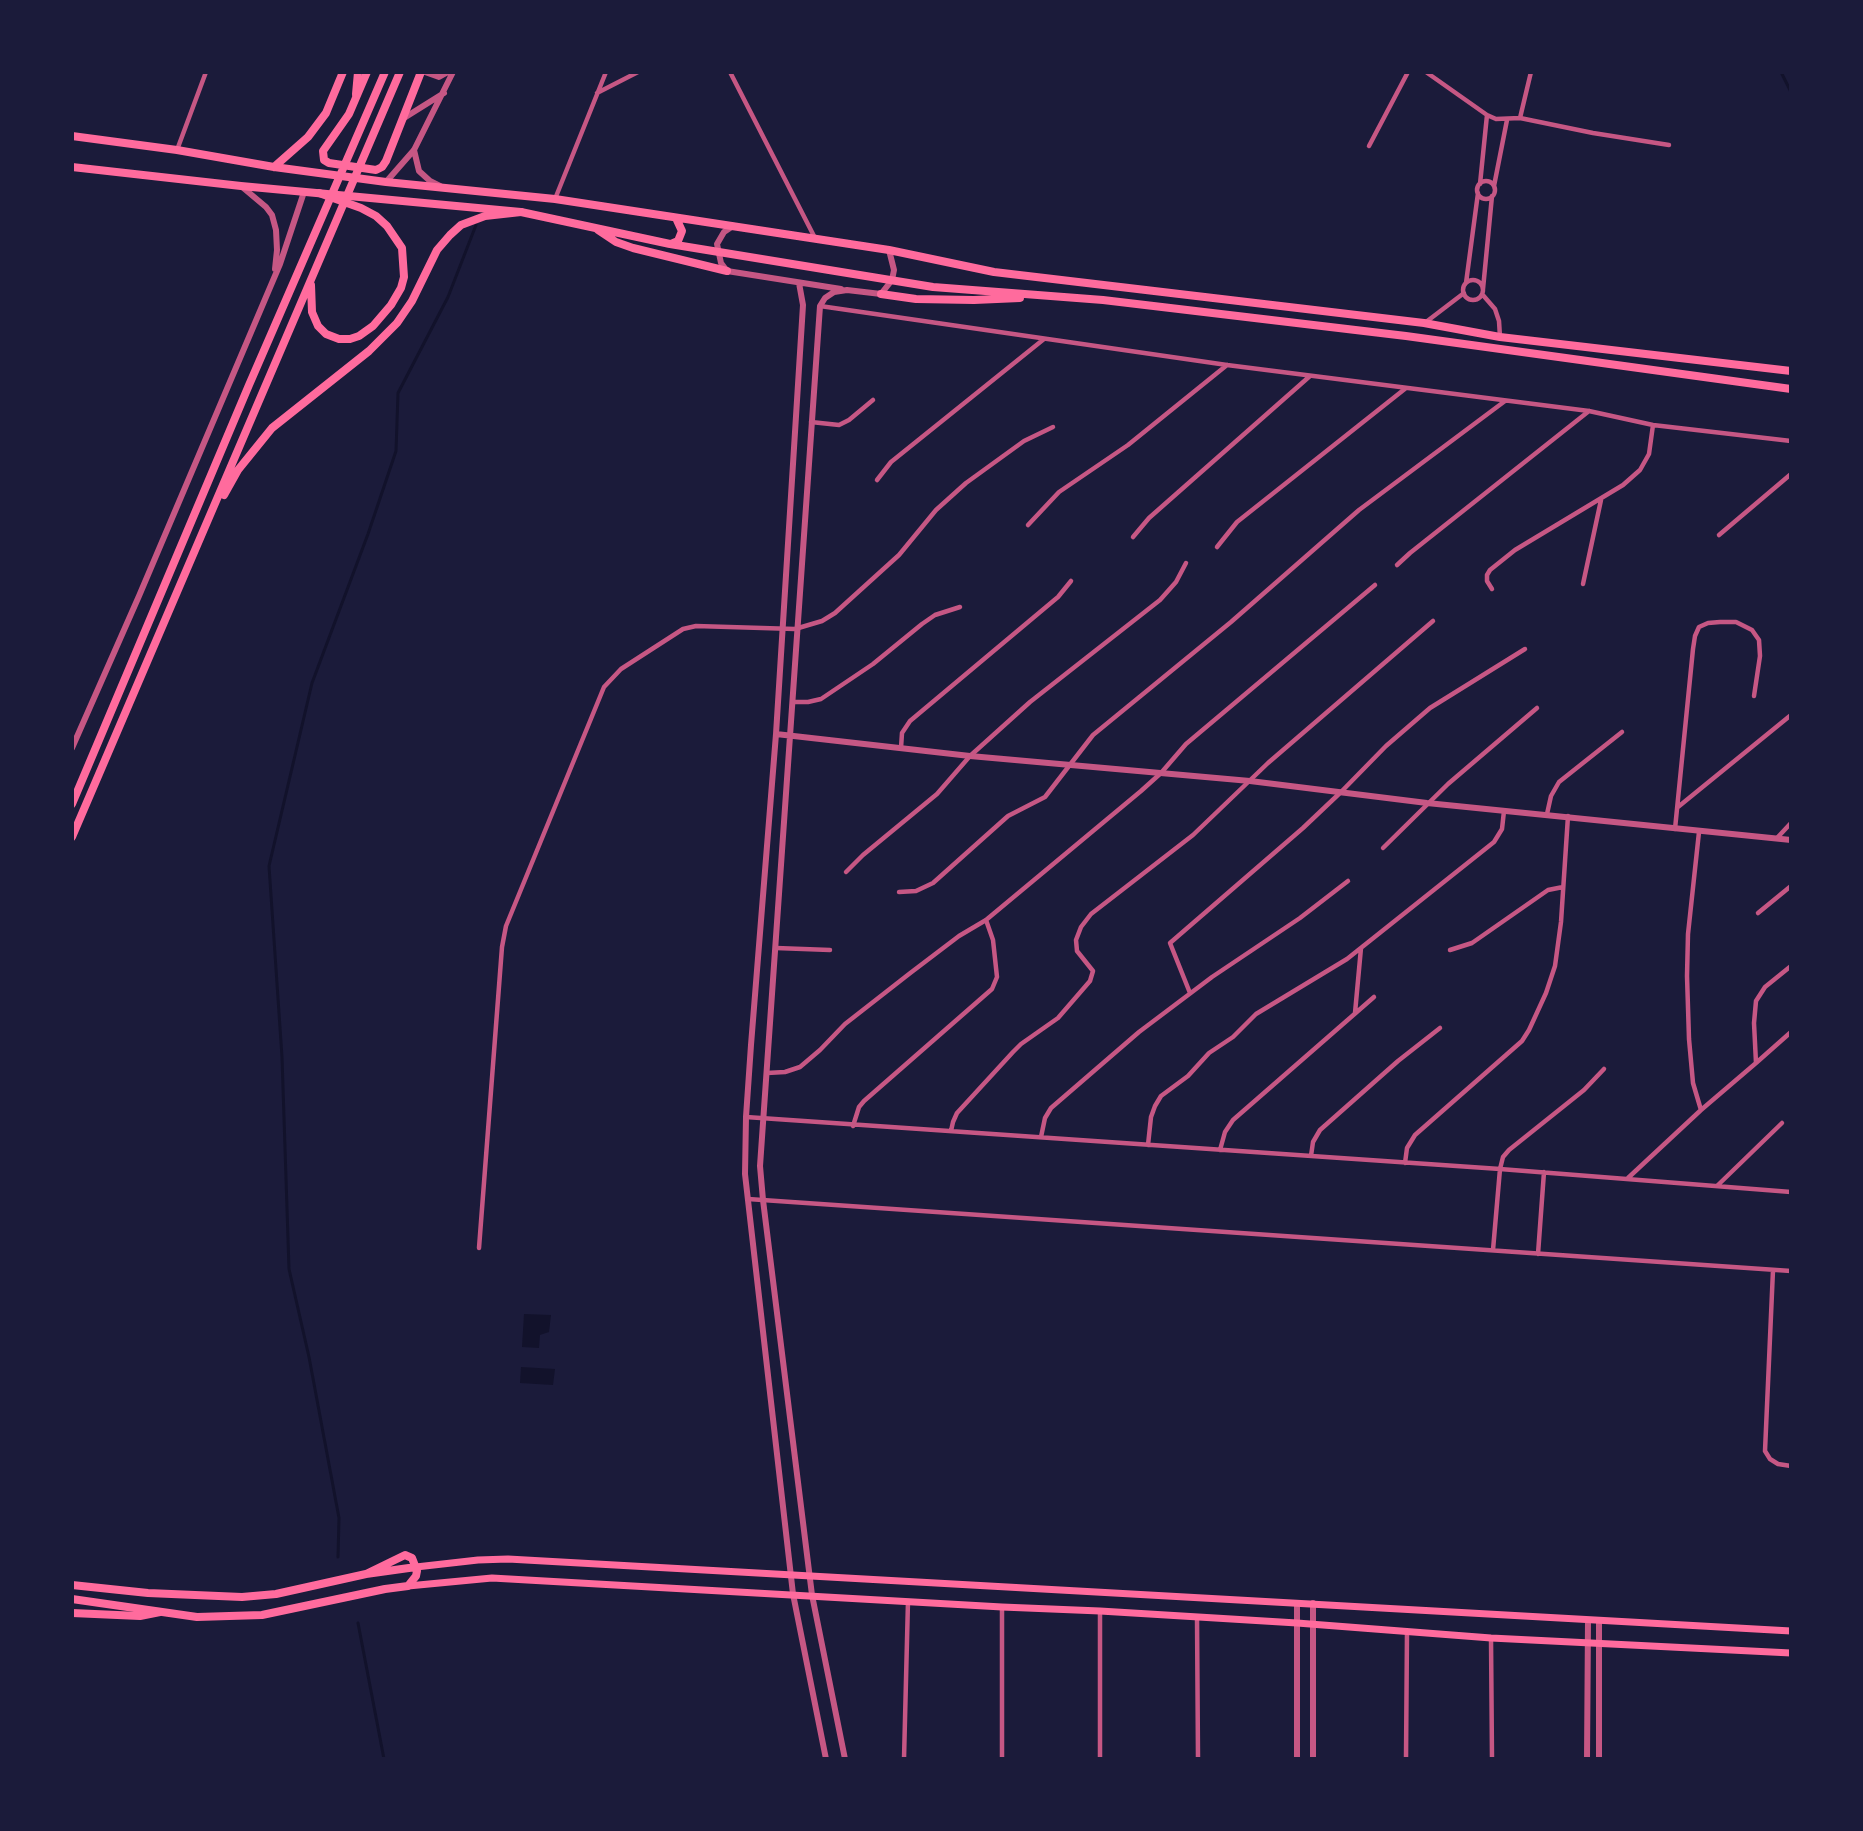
<!DOCTYPE html>
<style>
body{margin:0}
#map{position:relative;width:1863px;height:1831px;overflow:hidden;background:#1b1b3a;font-family:Rubik,sans-serif}
canvas{display:block}
.frame{position:absolute;inset:0;border:74px solid #1b1b3a;pointer-events:none}
</style>
<div id="map">
<canvas width="1863" height="1831"></canvas>
<div class="frame"></div>
</div>
<script>
const context = document.querySelector('canvas').getContext('2d');
context.lineJoin = 'round';
function fillPath(path, color) { context.fillStyle = color; context.fill(path, 'evenodd'); }
const poly = rows => new Path2D(rows.map(r => 'M' + r).join(''));
function strokePath(path, color, width, dash) { context.strokeStyle = color; context.lineWidth = width; context.lineCap = dash ? 'butt' : 'round'; context.setLineDash(dash || []); context.stroke(path); }
fillPath(poly([
 [524,1314,551,1315,549,1332,540,1335,539,1348,522,1347],
 [521,1367,555,1369,553,1385,520,1383]
]), '#12122b');
strokePath(poly([
 [1781,72,1791,92],
 [338,1557,339,1518,309,1357,289,1269,282,1057,269,866,312,683,368,534,396,451,398,393,448,297,476,225],
 [358,1623,384,1759]
]), '#12122b', 3);
strokePath(poly([
 [730,72,815,238],
 [1426,72,1487,115,1496,119,1520,118,1593,133,1669,145],
 [597,93,638,72],
 [1520,118,1531,72],
 [1369,146,1408,72],
 [177,150,206,72],
 '1477 190a9 9 0 1 1 18 0a9 9 0 1 1-18 0Z',
 [1480,184,1487,115],
 [1494,186,1507,120],
 [555,199,606,72],
 '1463 290a10 10 0 1 1 20 0a10 10 0 1 1-20 0Z',
 [1466,283,1478,193],
 [1483,289,1492,196],
 [1482,294,1495,309,1499,321,1500,337],
 [820,306,1227,365,1589,411,1653,425,1791,441],
 [1426,322,1464,293],
 [811,422,839,425,849,420,873,400],
 [877,480,891,462,1044,339],
 [1028,525,1059,492,1128,445,1227,365],
 [1719,535,1791,474],
 [1133,537,1149,518,1310,376],
 [1217,547,1237,522,1406,388],
 [1397,565,1410,553,1589,411],
 [1583,584,1601,500],
 [1492,589,1487,581,1487,575,1490,570,1515,550,1623,485,1640,470,1649,454,1653,425],
 [793,702,808,702,821,699,873,664,922,624,935,615,960,607],
 [901,748,902,733,910,721,1058,597,1071,581],
 [1678,807,1791,715],
 [1547,814,1551,796,1559,782,1622,732],
 [1675,829,1693,649,1695,636,1699,627,1708,623,1720,622,1736,622,1752,630,1759,640,1760,656,1754,696],
 [1699,832,1688,934,1687,976,1689,1039,1693,1083,1701,1110],
 [1777,838,1791,823],
 [1383,848,1448,784,1537,708],
 [846,872,863,855,937,794,970,756,1030,702,1160,600,1176,582,1186,563],
 [899,892,916,891,933,883,1008,816,1045,797,1093,735,1231,622,1359,510,1505,401],
 [1758,913,1791,886],
 [776,948,830,950],
 [1450,950,1472,943,1548,890,1563,887],
 [1190,993,1170,943,1303,828,1341,792,1386,746,1430,708,1525,649],
 [1355,1013,1361,948],
 [1756,1063,1791,1032],
 [767,1073,785,1072,800,1067,820,1050,845,1024,909,974,959,936,986,920,1141,791,1161,773,1186,744,1375,585],
 [746,1117,1500,1169,1791,1192],
 [853,1126,859,1107,864,1101,992,989,997,977,993,940,986,920],
 [951,1131,953,1122,957,1113,1013,1052,1021,1044,1058,1018,1090,981,1093,971,1077,951,1076,940,1081,927,1091,914,1193,835,1268,763,1433,621],
 [1041,1137,1045,1118,1051,1108,1139,1032,1212,977,1300,918,1348,881],
 [1148,1145,1151,1117,1155,1106,1161,1096,1188,1076,1209,1053,1233,1037,1256,1014,1347,959,1494,842,1502,829,1504,811],
 [1220,1150,1225,1132,1233,1120,1374,997],
 [1311,1156,1313,1142,1320,1130,1398,1061,1440,1028],
 [1405,1163,1407,1148,1415,1135,1522,1041,1529,1030,1546,993,1555,966,1561,922,1568,816],
 [1628,1178,1701,1110,1756,1063,1754,1023,1756,1001,1765,987,1791,966],
 [1718,1185,1782,1123],
 [748,1199,1791,1271],
 [479,1248,502,947,506,926,604,687,621,669,683,629,696,626,795,629,822,621,835,613,899,555,936,510,966,483,1024,441,1053,427],
 [1493,1250,1500,1169,1503,1157,1509,1150,1584,1090,1604,1069],
 [1538,1254,1544,1172],
 [1773,1270,1765,1451,1770,1459,1778,1464,1791,1466],
 [1197,1617,1198,1759],
 [1491,1638,1492,1759],
 [904,1759,908,1601],
 [1002,1759,1002,1607],
 [1100,1759,1100,1611],
 [1406,1759,1407,1631]
]), '#c65784', 4.5);
strokePath(poly([
 [425,72,439,77,448,72],
 [404,118,444,93],
 [414,150,419,171,430,181,440,186],
 [386,182,414,150,453,72],
 [241,186,266,207,272,215,276,230,277,250,275,269],
 [733,226,724,232,717,244,721,263,727,271,841,289],
 [799,283,803,305,776,734,751,1045,746,1117,745,1174,793,1594,826,1759],
 [776,734,970,756,1250,781,1427,803,1791,840],
 [72,748,139,596,280,264,304,192],
 [1599,1621,1599,1759],
 [845,1759,812,1595,763,1200,760,1166,820,306,825,298,834,292,847,290,881,294,892,280,894,270,889,250],
 [1297,1759,1297,1603],
 [1313,1759,1313,1603],
 [1587,1759,1588,1620]
]), '#c65784', 6);
strokePath(poly([
 [416,1567,478,1560,508,1559,1791,1631],
 [408,1586,492,1578,1002,1607,1100,1611,1297,1623,1491,1638,1791,1653]
]), '#ff6b9d', 7);
strokePath(poly([
 [356,94,358,72],
 [72,136,177,150,274,167,386,182,555,199,889,250,994,272,1424,323,1500,337,1791,371],
 [72,167,241,186,521,212,670,244,933,287,1103,300,1406,336,1791,389],
 [274,167,308,137,326,113,343,72],
 [598,230,616,242,633,248,727,271],
 [671,244,678,241,682,231,676,218],
 [881,294,916,299,974,300,1020,298],
 [72,1585,148,1593,242,1597,276,1594,366,1574,416,1567],
 [72,1599,197,1617,262,1615,385,1589,408,1586,416,1576,417,1571,412,1558,405,1555,366,1574]
]), '#ff6b9d', 8);
strokePath(poly([
 [367,72,349,114,323,151,324,160,329,163,376,170,382,167,386,161,421,72],
 [311,285,312,312,318,326,326,334,339,339,350,339,359,336,373,326,391,305,401,288,404,277,402,248,387,226,376,216,361,208,319,193],
 [224,495,238,470,272,428,369,351,397,323,412,301,437,250,450,235,461,225,485,216,521,212],
 [72,804,249,385,385,72],
 [72,837,400,72],
 [72,1613,140,1616,160,1612]
]), '#ff6b9d', 8);
</script>
